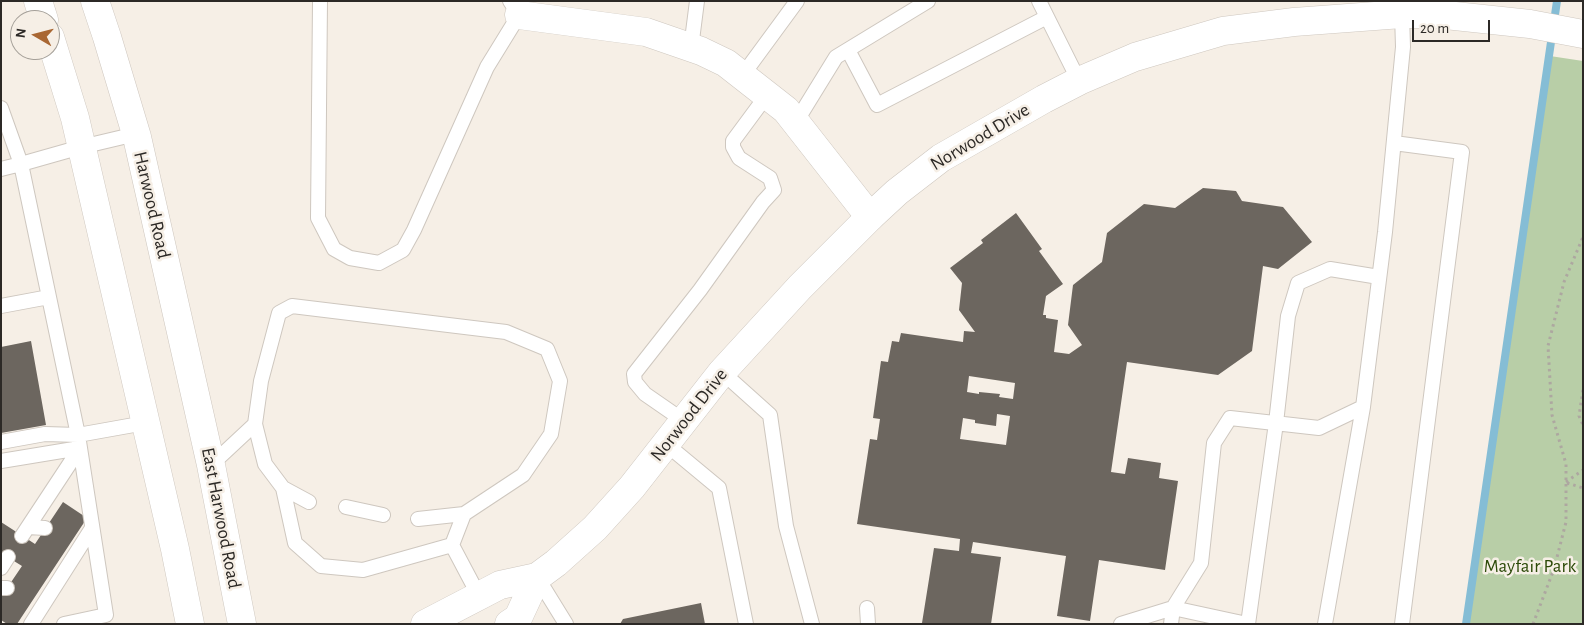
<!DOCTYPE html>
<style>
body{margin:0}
#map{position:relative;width:1584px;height:625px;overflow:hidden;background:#f6efe6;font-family:"Alegreya Sans",sans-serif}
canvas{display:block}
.frame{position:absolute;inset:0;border:2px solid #2c2926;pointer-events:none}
.north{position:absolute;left:10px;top:10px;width:50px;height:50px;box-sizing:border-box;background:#f6efe6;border:1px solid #a5a099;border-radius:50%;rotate:278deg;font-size:14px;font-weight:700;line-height:20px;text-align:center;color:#2c2926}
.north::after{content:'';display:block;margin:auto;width:18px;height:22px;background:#a96733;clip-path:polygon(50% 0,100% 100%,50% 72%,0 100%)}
.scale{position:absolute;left:1412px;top:20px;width:78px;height:22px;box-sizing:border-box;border:2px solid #2c2926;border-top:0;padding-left:6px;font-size:15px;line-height:18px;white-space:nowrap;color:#2c2926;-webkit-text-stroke:4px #f6efe6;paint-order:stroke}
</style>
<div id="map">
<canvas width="1584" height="625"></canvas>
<div class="frame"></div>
<div class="north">N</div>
<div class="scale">20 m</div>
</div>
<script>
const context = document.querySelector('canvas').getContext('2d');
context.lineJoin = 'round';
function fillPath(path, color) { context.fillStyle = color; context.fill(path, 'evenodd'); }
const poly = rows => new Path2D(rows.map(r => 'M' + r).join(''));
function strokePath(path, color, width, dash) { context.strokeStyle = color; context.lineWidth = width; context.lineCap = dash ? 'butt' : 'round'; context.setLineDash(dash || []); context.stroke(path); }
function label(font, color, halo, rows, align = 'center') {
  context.font = font + ' "Alegreya Sans",sans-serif'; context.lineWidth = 5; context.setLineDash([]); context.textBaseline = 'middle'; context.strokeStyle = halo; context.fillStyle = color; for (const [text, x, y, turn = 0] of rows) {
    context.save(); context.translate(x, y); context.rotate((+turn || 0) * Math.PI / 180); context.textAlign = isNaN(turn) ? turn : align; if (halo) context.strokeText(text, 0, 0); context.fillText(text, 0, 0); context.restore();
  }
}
fillPath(poly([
 [1550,56,1583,61,1583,624,1468,624,1515,311]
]), '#b8cea7');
strokePath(poly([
 [1466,624,1557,1]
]), '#85bdd5', 8);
fillPath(poly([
 [1203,188,1236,191,1242,201,1283,207,1312,242,1278,269,1263,266,1252,351,1218,375,1127,362,1111,472,1125,474,1128,458,1161,463,1159,478,1178,481,1165,570,1099,560,1090,621,1057,616,1066,556,973,542,971,553,1001,557,991,624,922,623,934,548,959,551,960,539,857,524,870,439,877,440,880,419,873,418,881,361,888,362,892,341,899,342,901,333,963,342,964,331,975,332,959,310,962,283,950,268,983,243,981,240,1016,213,1042,249,1039,251,1063,284,1046,296,1043,315,1046,315,1046,318,1058,320,1054,352,1069,354,1082,345,1068,325,1073,285,1102,262,1107,233,1144,204,1175,208],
 [969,376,1015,383,1013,399,999,397,1000,394,979,392,979,394,967,392],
 [997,414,1010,416,1006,445,960,439,963,418,975,420,975,423,996,426],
 [31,341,46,425,1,433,1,347],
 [63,502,87,518,17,624,7,624,1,620,1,597,22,566,1,553,1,522,35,544],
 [701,603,705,624,620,624,623,619]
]), '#6c665f');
const service = poly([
 [320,1,318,218,334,249,350,258,379,263,403,250,414,230,487,67,519,15,510,1],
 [1039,1,1079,81],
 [691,48,697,1],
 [848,50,877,105,1047,17],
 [742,76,797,1],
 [1,108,21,164,1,169],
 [796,122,836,57,928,1],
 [136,134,81,147,21,164,78,435,145,423],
 [1394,143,1462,152,1402,624],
 [1,306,49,297],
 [722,372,770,415,786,526,812,624],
 [684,421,645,394,635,382,634,374,700,290,763,202,774,190,770,178,739,158,733,147,733,141,767,95],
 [255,424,265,464,283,488,295,543,321,566,363,570,452,545],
 [1,442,45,434,78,435,106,615,64,624],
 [666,444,719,488,746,624],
 [1,461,80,448],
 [211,465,255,424,261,381,279,313,292,306,506,332,547,349,560,381,551,434,523,475,464,514,452,545,479,596],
 [283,488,309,502],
 [346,507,383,515],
 [418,519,464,514],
 [28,527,45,528],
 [22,536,80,448],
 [1,568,8,557],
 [537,577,566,624],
 [1,588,7,588],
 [867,608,868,624],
 [31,624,92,528],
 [1121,624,1173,608,1201,563,1214,443,1230,418,1319,428,1363,407,1385,232,1403,47,1402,14],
 [1171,624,1173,608,1247,624],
 [1248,624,1276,423,1288,316,1298,283,1330,269,1379,277],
 [1325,624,1363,407]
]);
const minor = poly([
 [519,15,646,32,701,51,726,63,786,110,870,217]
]);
const secondary = poly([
 [38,1,44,20],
 [95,1,107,37,137,137,211,465,242,624],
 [50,37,75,118,175,549,190,624],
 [425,624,500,585,537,577,556,563,595,528,632,487,722,372,800,287,870,217,897,192,941,158,1044,99,1079,81,1135,57,1223,31,1294,22,1402,14,1436,14,1530,24,1583,34],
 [509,624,518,618,537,577]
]);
strokePath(service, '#cec7bf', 16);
strokePath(minor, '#cec7bf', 29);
strokePath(secondary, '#cec7bf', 29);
strokePath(poly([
 [1583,390,1579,416,1583,425],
 [1566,482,1583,470],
 [1567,483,1583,488],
 [1533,624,1554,569,1566,522,1566,464,1552,415,1548,346,1564,282,1583,237]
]), '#ada7a0', 3, [2.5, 4]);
strokePath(service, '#fff', 14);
strokePath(minor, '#fff', 28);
strokePath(secondary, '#fff', 28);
label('19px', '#2c2926', '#f6efe6', [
 ["Norwood Drive",980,137,-31],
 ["Harwood Road",152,205,77],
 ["Norwood Drive",689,415,-52],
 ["East Harwood Road",221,518,79]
]);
label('19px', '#2c4a08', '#f6efe6', [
 ["Mayfair Park",1530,566]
]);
</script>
